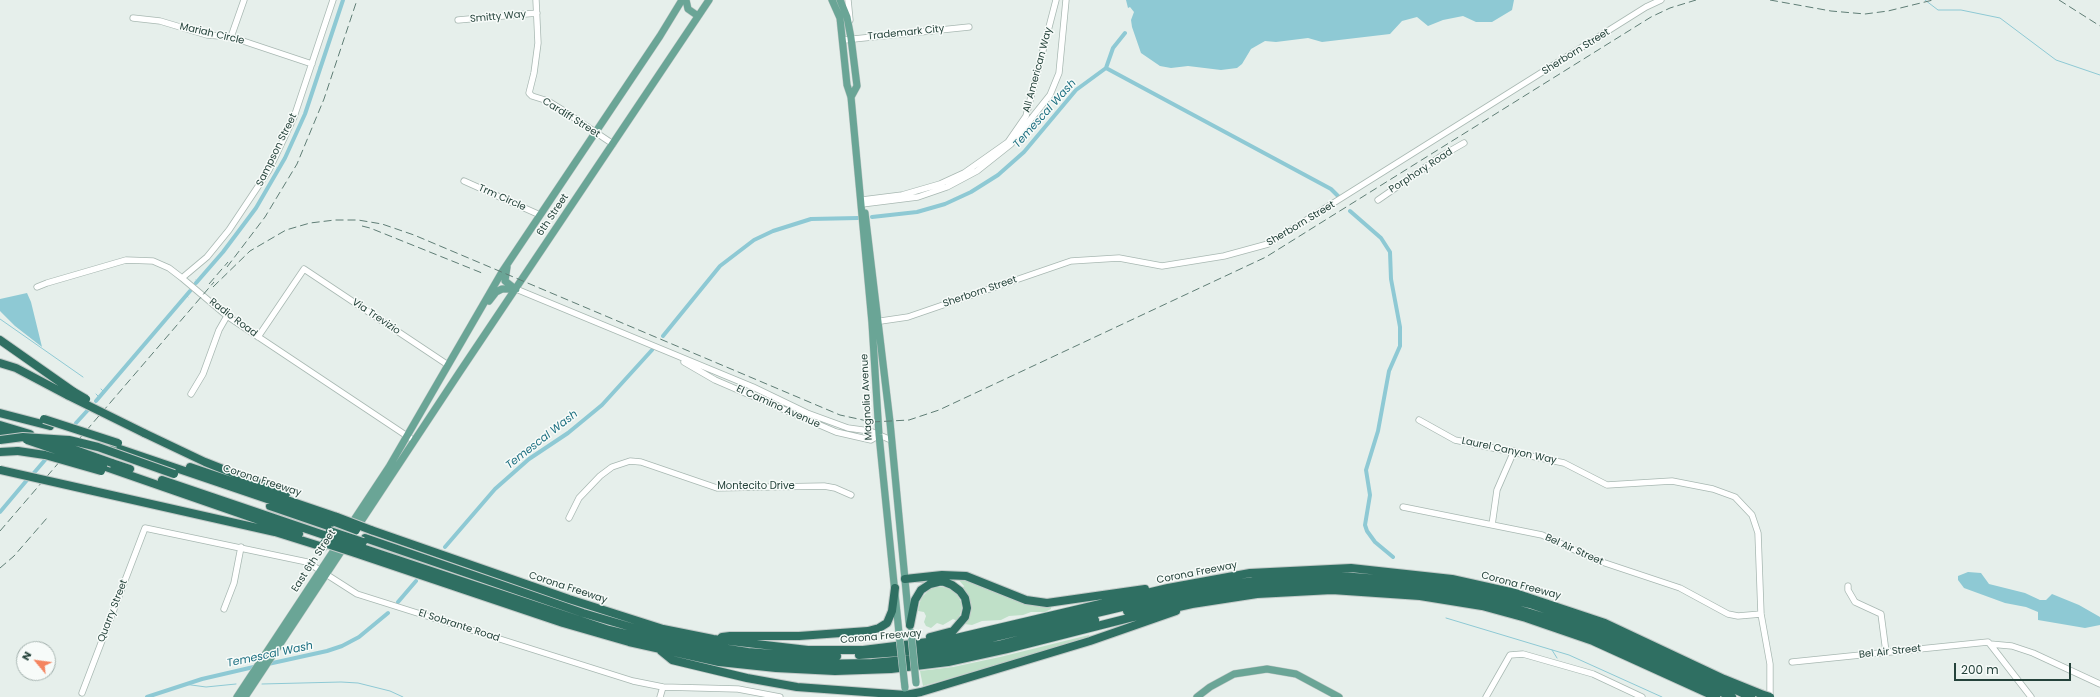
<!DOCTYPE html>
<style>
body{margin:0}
#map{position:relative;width:2100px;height:697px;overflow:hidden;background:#e6efeb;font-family:Poppins,sans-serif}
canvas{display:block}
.north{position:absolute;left:16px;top:641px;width:40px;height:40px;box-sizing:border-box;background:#f7fbf9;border:1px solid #a3b1ad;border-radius:50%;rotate:299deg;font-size:11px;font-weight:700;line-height:16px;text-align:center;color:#24423a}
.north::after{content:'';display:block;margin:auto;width:14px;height:18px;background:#f4845f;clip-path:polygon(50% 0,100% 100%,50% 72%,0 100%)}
.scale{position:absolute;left:1954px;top:663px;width:117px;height:18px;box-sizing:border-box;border:2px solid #24423a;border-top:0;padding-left:5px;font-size:12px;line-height:14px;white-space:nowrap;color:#24423a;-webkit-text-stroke:3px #f7fbf9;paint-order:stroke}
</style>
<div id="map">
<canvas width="2100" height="697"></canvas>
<div class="north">N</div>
<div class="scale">200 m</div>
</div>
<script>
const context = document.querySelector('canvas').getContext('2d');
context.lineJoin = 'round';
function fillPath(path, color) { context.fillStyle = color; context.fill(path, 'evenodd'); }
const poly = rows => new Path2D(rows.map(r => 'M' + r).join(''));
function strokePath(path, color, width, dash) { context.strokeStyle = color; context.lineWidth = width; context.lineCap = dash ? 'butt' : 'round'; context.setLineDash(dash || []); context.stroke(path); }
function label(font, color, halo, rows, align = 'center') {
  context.font = font + ' Poppins,sans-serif'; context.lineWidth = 3; context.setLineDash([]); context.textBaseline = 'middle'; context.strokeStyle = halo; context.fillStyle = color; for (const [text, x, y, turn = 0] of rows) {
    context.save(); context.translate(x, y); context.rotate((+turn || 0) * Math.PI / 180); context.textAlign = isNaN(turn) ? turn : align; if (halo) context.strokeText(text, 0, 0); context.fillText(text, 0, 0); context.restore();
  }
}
fillPath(poly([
 [957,578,1051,605,1051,609,1045,612,1031,612,1023,615,1009,616,1001,620,982,621,972,625,964,624,968,614,962,589,964,586],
 [935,587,943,587,955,591,961,602,962,608,958,621,953,619,943,625,937,623,931,628,926,626,924,622,926,616,924,612,918,611,921,598,930,589],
 [1089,635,1090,638,923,686,920,671,953,667,1000,657]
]), '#bfe0c8');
fillPath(poly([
 [1126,0,1514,0,1512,10,1492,22,1476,22,1463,16,1443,20,1428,26,1417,17,1402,21,1390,34,1322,42,1308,38,1276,42,1265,41,1251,49,1242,64,1237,68,1221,70,1188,66,1171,68,1160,66,1141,53,1132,27,1131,20,1134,12,1130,7,1128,8],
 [27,293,31,302,42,347,15,326,0,311,0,299],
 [1968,572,1981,573,1989,584,2025,593,2040,600,2046,600,2052,594,2079,605,2100,617,2100,625,2085,628,2038,620,2038,612,2026,607,2005,603,1964,588,1958,580,1958,576]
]), '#8ec9d4');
strokePath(poly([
 [1925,0,1938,10,1961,10,2000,18,2056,60,2100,75],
 [319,67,321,67],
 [277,168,278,169],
 [196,280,198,282],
 [187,296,188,297],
 [0,319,83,377],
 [101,389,103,391],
 [96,394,99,397],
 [1446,618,1569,655,1662,697],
 [1552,650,1557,658],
 [184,684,206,687,236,684],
 [262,684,341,682,358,683,390,691,403,697]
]), '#8ec9d4', 1);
strokePath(poly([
 [1106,68,1331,189,1339,197],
 [1350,211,1381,238,1390,252,1391,279,1400,327,1400,346,1389,371,1378,431,1366,470,1370,495,1365,525,1367,531,1375,542,1393,557],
 [872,217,917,212,945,204,971,192,998,175,1024,152,1076,90,1106,68,1113,48,1125,33],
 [196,283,223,252,256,208,285,158,305,114,343,0],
 [663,336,720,266,754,240,773,231,811,219,858,218],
 [96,401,190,291],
 [76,423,87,411],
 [33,474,45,460],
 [0,512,27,480],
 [445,547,495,489,529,459,568,433,602,405,652,350],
 [398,602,416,581],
 [268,664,327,651,342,646,359,637,388,613],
 [147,697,202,679,258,666]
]), '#8ec9d4', 4);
const minor = poly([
 [536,0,538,43,534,73,529,93,532,96,548,101,561,109,613,144],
 [848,0,850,20],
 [133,18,160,21,207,35,231,37,312,64],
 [458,20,537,13],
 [231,37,244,0],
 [844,40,969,27],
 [464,181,540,215],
 [862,200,902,195,940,184,964,173,1008,142,1026,116,1056,0],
 [1378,200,1443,155,1464,143],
 [862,204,918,197,947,187,977,171,1011,144,1050,95,1059,73,1066,0],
 [182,278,207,257,229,230,269,170,294,117,333,0],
 [37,287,47,283,126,260,153,261,169,268,182,278,227,316,410,438],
 [516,289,753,387,807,413,848,428,870,431,891,440],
 [874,322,908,317,1071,261,1119,258,1162,266,1224,256,1268,244,1646,7,1661,0],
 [258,337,304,269,448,365],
 [684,362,715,380,836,432,871,440,879,435],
 [191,394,203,374,219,330,227,316],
 [1419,420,1455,440,1564,463,1607,485,1672,481,1713,489,1735,497,1752,515,1758,533,1761,614,1770,664,1770,697],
 [1403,507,1542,535,1599,561,1680,588,1728,614,1738,616,1761,614],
 [569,518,579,498,600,476,612,467,630,461,641,462,717,488,824,486,835,488,851,495],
 [1492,525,1497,490,1514,451],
 [1848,586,1848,590,1855,602,1881,614,1886,652],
 [224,609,234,583,241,547],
 [1990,644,2031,697],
 [1792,662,1988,642,1990,644,2012,646,2033,653,2100,684],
 [82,693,145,528,307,562,357,594,633,681,663,687,738,689,780,697],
 [660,697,663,687],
 [1486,697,1510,655,1523,654,1593,674,1642,697]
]);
const major = poly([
 [686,0,688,9,698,16],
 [832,0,840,18,847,85,851,97,872,323,879,435,899,633],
 [840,0,847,17,851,38,857,86,851,97],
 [865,213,890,422,909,622],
 [507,267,505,281,514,288],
 [489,301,496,292,502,289,516,289],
 [237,697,389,467,502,272,660,36,682,0],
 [245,697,459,373,709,0],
 [1197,697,1210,687,1234,674,1267,669,1296,674,1339,697]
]);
const highway = poly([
 [0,340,74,392],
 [0,363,16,368,69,396],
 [0,413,50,426],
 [0,425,30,434],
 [0,432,18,438],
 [144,433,205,462,286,494],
 [114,447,335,522],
 [0,452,18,451],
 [112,463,130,469],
 [103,466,299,534],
 [190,467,337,517],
 [162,480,327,536],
 [89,490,275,532,323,547],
 [270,506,331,527],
 [371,530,569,599,663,629,713,639,808,650,863,650,952,639,1168,588,1250,573,1351,568,1452,579,1515,593,1605,623,1724,679,1761,694],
 [365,538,583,613,651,633,702,645,748,652,809,657,837,656],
 [359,547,609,630,693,650,741,658,815,664,872,663,926,658,998,645,1095,620],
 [355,553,563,623,629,642,719,662,776,668,835,671,891,669,948,662,1007,649,1129,618,1192,604,1257,594,1332,590,1420,596,1482,606,1526,618,1593,641,1716,697],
 [905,579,942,575,966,576,1026,600,1047,603,1145,589],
 [1127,611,1231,590,1268,586,1340,584,1433,591,1497,603,1570,625,1607,639,1732,697],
 [910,625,915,600,921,590,930,584,942,581,952,585,960,591,965,598,967,608,965,617,953,631,930,637],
 [722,637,730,636,799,636,868,631,879,628,887,623,892,611,895,588],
 [661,651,672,660,747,678,797,687,906,695,921,692,1090,641,1176,611],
 [859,655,928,650,957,646,1194,590,1260,580,1341,576,1431,583,1471,590,1530,604,1605,630,1751,697]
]);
strokePath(minor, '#a8b8b2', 7);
strokePath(major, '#c2cac8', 8);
strokePath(highway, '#c2cac8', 10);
strokePath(minor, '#fff', 5.5);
strokePath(major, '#6aa596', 7);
strokePath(highway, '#2f6f62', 8);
strokePath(poly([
 [1770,0,1831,11,1865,14,1888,11,1933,0],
 [2059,0,2100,26],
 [362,226,370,228,482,273],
 [227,267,265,217,297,164,324,99,357,0],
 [209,284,228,262],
 [213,287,250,251,286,230,310,223,335,220,358,220,382,224,414,235,840,415,872,422,909,420,939,410,1266,257,1651,17,1670,8,1696,0],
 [0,531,214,282],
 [0,568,14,556,47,518]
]), '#5f7d75', 1, [8, 4]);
const majorBridge = poly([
 [911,632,916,683],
 [899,633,905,688]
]);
const highwayBridge = poly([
 [74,392,86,399],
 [69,396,144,433],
 [44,419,118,443],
 [0,440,23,437,69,440,98,447,174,474],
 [27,440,103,466],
 [50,441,112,463],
 [18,451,45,455,101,471],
 [0,470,89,490],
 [337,517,371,530],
 [335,522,356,530],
 [330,531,363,542],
 [327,536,359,547],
 [324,543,355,553],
 [1761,694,1770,697]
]);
strokePath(majorBridge, '#c2cac8', 8, []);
strokePath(highwayBridge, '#c2cac8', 10, []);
strokePath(majorBridge, '#6aa596', 7);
strokePath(highwayBridge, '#2f6f62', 8);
label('10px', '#24423a', '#f7fbf9', [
 ["Smitty Way",498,17,-5],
 ["Trademark City",906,33,-6],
 ["Mariah Circle",212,34,13],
 ["Sherborn Street",1576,52,-32],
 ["All American Way",1038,70,-75],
 ["Cardiff Street",571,118,32],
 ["Sampson Street",277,150,-64],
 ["Porphory Road",1421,171,-33],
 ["Trm Circle",502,198,24],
 ["6th Street",553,215,-56],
 ["Sherborn Street",1301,224,-31],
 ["Sherborn Street",980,292,-19],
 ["Via Trevizio",376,317,34],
 ["Radio Road",233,318,37],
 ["Magnolia Avenue",867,397,-93],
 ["El Camino Avenue",778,407,24],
 ["Laurel Canyon Way",1509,451,12],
 ["Corona Freeway",262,481,18],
 ["Montecito Drive",756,486],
 ["Bel Air Street",1574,550,24],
 ["East 6th Street",314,561,-57],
 ["Corona Freeway",1197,573,-11],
 ["Corona Freeway",1521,586,15],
 ["Corona Freeway",568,588,18],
 ["Quarry Street",113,611,-69],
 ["El Sobrante Road",459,626,18],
 ["Corona Freeway",881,637,-5],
 ["Bel Air Street",1890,652,-6]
]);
label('italic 11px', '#1c6f80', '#f7fbf9', [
 ["Temescal Wash",1045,114,-48],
 ["Temescal Wash",542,440,-38],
 ["Temescal Wash",270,655,-12]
]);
</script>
